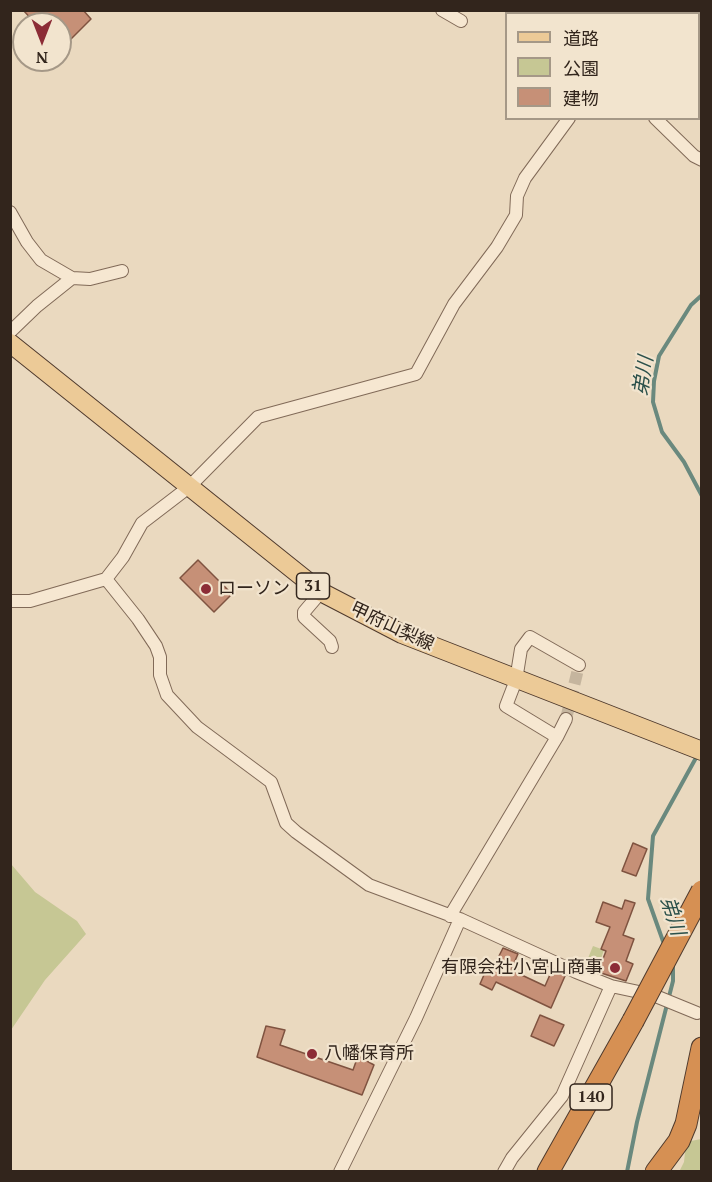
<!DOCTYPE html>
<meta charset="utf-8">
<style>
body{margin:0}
#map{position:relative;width:712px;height:1182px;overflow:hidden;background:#ead9bf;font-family:"PT Serif","Noto Sans JP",serif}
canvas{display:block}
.frame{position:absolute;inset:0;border:12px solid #32251c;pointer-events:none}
.legend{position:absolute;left:505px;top:12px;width:195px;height:108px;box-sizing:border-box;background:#f2e4ce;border:2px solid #a59887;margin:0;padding:8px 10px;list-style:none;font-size:18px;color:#32251c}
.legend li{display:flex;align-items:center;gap:12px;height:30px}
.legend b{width:30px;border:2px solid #a59887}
.north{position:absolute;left:12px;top:12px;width:60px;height:60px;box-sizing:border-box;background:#f2e4ce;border:2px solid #a59887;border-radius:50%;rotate:180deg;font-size:16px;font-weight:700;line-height:24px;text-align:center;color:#32251c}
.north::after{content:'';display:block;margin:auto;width:21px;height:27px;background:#8c2c36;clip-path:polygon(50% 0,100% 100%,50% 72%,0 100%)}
</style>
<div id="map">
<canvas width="712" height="1182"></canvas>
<div class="frame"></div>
<ul class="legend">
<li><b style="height:8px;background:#ecca97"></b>道路</li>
<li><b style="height:16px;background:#c6c794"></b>公園</li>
<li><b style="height:16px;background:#c69077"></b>建物</li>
</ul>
<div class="north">N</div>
</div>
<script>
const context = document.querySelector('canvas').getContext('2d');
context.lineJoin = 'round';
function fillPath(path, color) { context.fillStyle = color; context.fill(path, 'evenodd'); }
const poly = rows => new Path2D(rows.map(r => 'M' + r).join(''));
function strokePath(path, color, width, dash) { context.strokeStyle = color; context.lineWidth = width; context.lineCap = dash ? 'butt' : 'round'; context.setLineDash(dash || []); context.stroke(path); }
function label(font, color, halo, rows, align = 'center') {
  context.font = font + ' "PT Serif","Noto Sans JP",serif'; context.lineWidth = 4.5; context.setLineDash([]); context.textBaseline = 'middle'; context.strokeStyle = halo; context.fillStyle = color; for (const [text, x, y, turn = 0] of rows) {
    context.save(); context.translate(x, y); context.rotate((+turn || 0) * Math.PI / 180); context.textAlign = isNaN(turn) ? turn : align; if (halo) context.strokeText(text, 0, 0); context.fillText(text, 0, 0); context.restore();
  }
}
fillPath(poly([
 [11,864,35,892,77,921,86,934,45,980,11,1030],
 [593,946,604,950,596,973,584,968],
 [701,1139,701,1171,679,1172,684,1162,686,1142]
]), '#c6c794');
strokePath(poly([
 [702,295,691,305,659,356,654,381,653,402,662,432,684,462,702,496],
 [664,944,648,899,653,836,697,756],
 [627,1172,637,1122,673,981,673,965]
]), '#6a897e', 4);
const building = poly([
 [23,10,83,10,91,19,60,50,60,24,36,24,23,10],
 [198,560,232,594,214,612,180,578,198,560],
 [633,843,647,849,636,876,622,871,633,843],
 [625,900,635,903,623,935,634,939,626,961,633,964,626,981,598,972,606,951,601,949,610,927,596,922,603,902,622,909,625,900],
 [503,948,518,954,511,970,545,986,552,970,565,976,551,1008,496,982,492,990,480,984,487,968,492,970,503,948],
 [540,1015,564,1025,554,1046,531,1036,540,1015],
 [266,1026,285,1030,280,1045,353,1070,358,1056,374,1065,362,1095,257,1057,266,1026]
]);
fillPath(building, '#c69077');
strokePath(building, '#7f5340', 1.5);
strokePath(poly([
 [566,719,579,665]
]), '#c5b59e', 12, [12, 6]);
const street = poly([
 [442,10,461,21],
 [639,14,641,10],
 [655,118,694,156,702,160],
 [10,212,27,242,41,260,72,278,90,279,122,271],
 [10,332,37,306,72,278],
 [106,579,138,619,156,646,160,657,160,675,167,695,197,727,271,782,286,823,296,832,369,885,460,919,576,972,611,986,653,995,697,1013],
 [321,592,304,612,304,617,330,641,332,647],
 [10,601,30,601,106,579,123,557,142,523,189,487,258,417,416,374,454,304,497,247,516,215,517,196,525,178,569,118],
 [557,737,506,706,516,680,521,649,530,637,579,665],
 [450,916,557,737,566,719],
 [340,1172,416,1018,460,919],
 [504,1172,512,1158,562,1096,611,986]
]);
const primary = poly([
 [10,343,321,592,402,634,702,751]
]);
const highway = poly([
 [548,1172,633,1021],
 [656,1172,679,1141,686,1124,702,1048]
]);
strokePath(street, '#816a58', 14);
strokePath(primary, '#4f3a2d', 20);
strokePath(highway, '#4f3a2d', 23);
strokePath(street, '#f6e7d1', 12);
strokePath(primary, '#ecca97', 18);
strokePath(highway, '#d69053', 21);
const highwayBridge = poly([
 [633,1021,702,891]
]);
strokePath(highwayBridge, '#4f3a2d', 23, []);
strokePath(highwayBridge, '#d69053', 21);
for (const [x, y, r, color] of [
 [206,589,6,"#8c2c36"],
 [615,968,6,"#8c2c36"],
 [312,1054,6,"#8c2c36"]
]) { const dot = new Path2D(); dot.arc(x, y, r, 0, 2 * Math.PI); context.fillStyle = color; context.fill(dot); strokePath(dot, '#f2e4ce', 2); }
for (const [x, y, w] of [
 [313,586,33],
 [591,1097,42]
]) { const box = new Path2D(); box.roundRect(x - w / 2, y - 13, w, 26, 4.5); context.fillStyle = '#f2e4ce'; context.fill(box); strokePath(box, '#32251c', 1.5); }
label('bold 16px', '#32251c', null, [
 ["31",313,586],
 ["140",591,1097]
]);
label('18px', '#32251c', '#f2e4ce', [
 ["ローソン",218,589],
 ["有限会社小宮山商事",603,968,"right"],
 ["八幡保育所",324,1054]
], 'left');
label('18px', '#32251c', '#f2e4ce', [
 ["甲府山梨線",392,627,25]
]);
label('italic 20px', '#2c514b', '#f2e4ce', [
 ["弟川",644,376,-81],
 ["弟川",672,916,72]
]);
</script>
